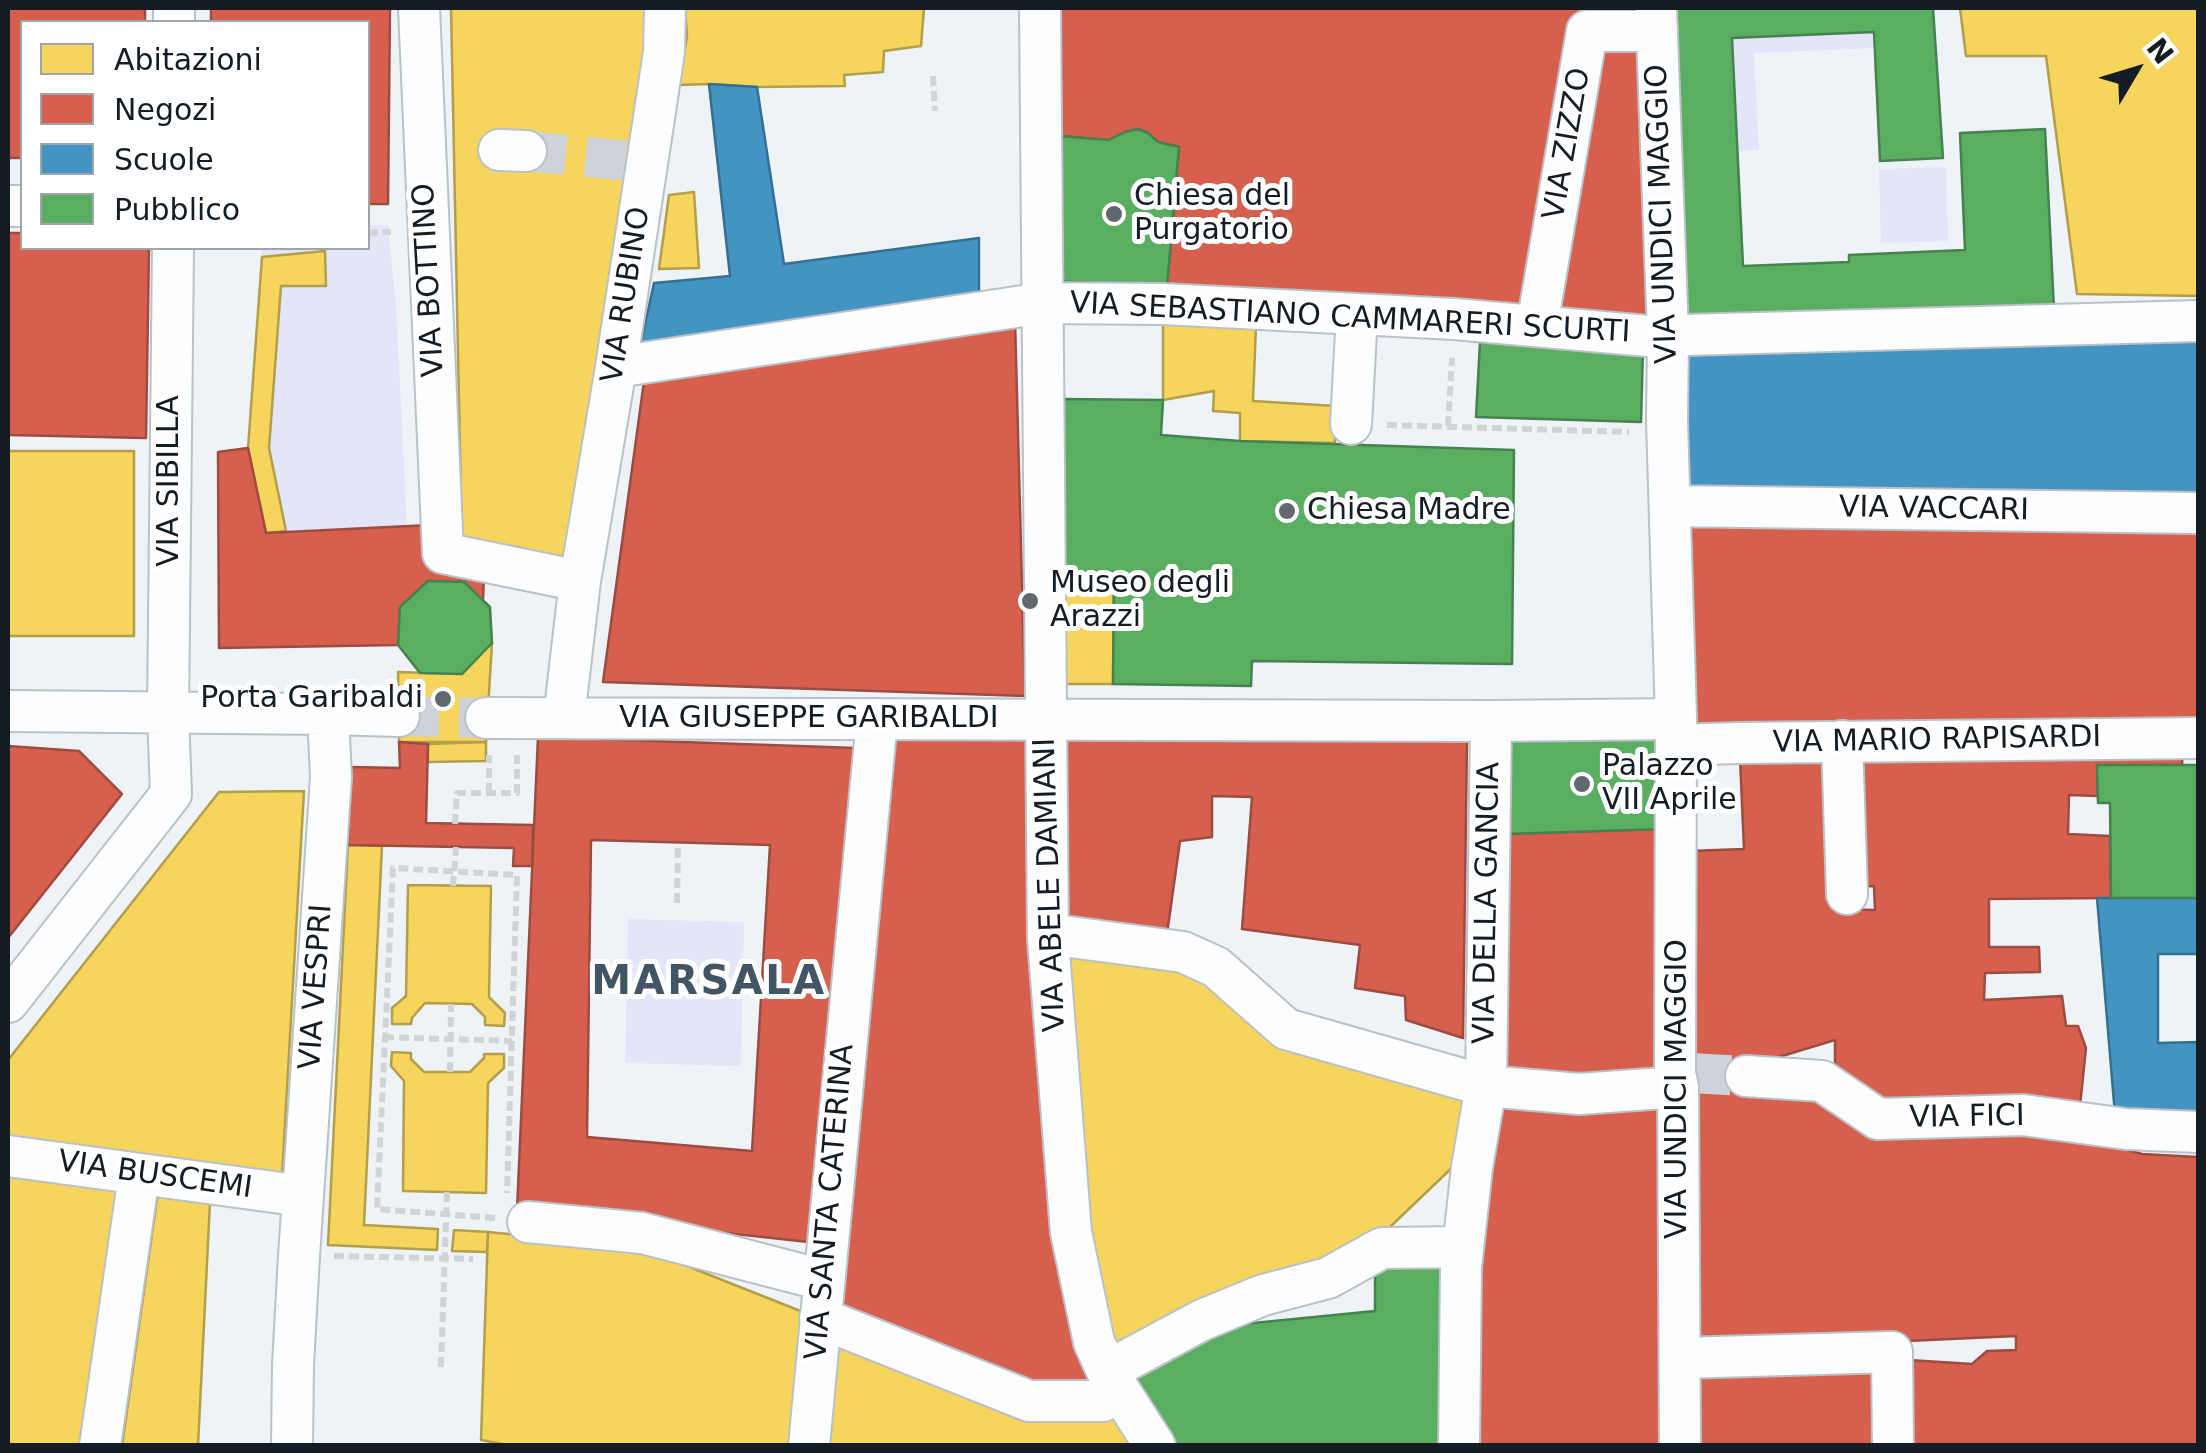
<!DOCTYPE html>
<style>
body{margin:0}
#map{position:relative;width:2206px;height:1453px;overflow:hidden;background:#eef3f8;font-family:"DejaVu Sans",sans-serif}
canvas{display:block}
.frame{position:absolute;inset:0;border:10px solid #151d24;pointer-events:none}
.legend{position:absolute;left:20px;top:20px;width:350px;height:230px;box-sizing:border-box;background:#fff;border:2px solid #a1a5a7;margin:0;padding:12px 18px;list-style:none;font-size:30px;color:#151d24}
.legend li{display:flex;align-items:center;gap:20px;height:50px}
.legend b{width:50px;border:2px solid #a1a5a7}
.north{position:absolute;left:2086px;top:20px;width:100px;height:100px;-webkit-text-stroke:8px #fff;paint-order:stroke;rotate:52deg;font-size:28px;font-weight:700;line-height:40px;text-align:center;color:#151d24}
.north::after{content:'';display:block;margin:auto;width:35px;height:45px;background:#151d24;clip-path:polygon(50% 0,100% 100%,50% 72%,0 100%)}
</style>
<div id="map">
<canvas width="2206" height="1453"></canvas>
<div class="frame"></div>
<ul class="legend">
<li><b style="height:28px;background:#f6d55c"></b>Abitazioni</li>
<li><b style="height:28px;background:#d6604d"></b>Negozi</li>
<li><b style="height:28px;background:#4393c3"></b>Scuole</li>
<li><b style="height:28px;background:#5aae61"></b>Pubblico</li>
</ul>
<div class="north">N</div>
</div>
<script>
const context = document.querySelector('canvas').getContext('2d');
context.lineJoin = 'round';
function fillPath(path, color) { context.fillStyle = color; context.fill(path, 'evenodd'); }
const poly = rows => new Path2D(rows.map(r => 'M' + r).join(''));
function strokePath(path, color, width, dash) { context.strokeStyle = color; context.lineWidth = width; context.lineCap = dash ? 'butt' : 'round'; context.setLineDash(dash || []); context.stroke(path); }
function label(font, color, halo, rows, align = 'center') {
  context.font = font + ' "DejaVu Sans",sans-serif'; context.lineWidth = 10; context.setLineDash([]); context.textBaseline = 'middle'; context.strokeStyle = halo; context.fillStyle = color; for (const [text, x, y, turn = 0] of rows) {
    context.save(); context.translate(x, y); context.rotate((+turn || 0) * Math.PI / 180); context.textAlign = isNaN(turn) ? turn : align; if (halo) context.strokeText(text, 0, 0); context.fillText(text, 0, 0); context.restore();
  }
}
fillPath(poly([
 [1874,32,1874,48,1754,53,1759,150,1738,151,1732,38],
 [1946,167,1948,241,1881,243,1879,169],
 [368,225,388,225,396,305,407,526,286,531,269,448,281,286,326,286,325,252,262,257,261,248,368,248],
 [628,919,744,922,741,1066,625,1063]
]), '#e4e5f9');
const homes = poly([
 [451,8,649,8,649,49,563,564,462,549,451,8],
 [685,8,924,8,921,46,884,51,883,72,844,75,845,86,757,87,709,84,679,85,687,36,685,8],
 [1960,8,2198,8,2198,296,2077,294,2046,56,1966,56,1960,8],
 [694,192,699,268,659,269,669,195,694,192],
 [325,251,326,286,281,286,269,448,286,531,266,533,248,448,262,257,325,251],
 [1163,316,1256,326,1253,401,1336,406,1335,443,1240,441,1240,413,1213,411,1214,391,1163,400,1163,316],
 [8,451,134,451,134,636,8,636,8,451],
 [1060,572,1114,572,1113,684,1059,684,1060,572],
 [492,643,486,742,399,742,398,672,462,674,492,643],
 [486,742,486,761,428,762,428,744,486,742],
 [304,791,282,1176,8,1142,8,1060,219,792,304,791],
 [348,845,382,846,364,1225,438,1229,437,1250,328,1245,348,845],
 [408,885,491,886,489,997,505,1013,504,1026,485,1025,485,1017,472,1004,425,1003,412,1018,411,1024,392,1024,392,1008,406,996,408,885],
 [1058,944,1216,975,1468,1089,1459,1161,1390,1227,1329,1266,1114,1351,1082,1238,1058,944],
 [392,1052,411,1053,411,1059,424,1072,470,1072,484,1058,484,1054,504,1054,504,1068,488,1083,486,1193,403,1191,404,1081,391,1066,392,1052],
 [8,1172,122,1190,84,1446,8,1446,8,1172],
 [158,1192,210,1202,198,1446,122,1446,158,1192],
 [454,1230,488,1232,487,1252,452,1251,454,1230],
 [488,1232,639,1247,808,1314,798,1446,513,1446,481,1440,488,1232],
 [829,1330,1123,1412,1144,1446,818,1446,829,1330]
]);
fillPath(homes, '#f6d55c');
strokePath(homes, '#b29e4b', 2.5);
const shops = poly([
 [8,8,145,8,145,22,22,22,22,158,8,158,8,8],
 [211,8,390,8,388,204,368,204,368,22,211,22,211,8],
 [1059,8,1647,8,1648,24,1584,24,1529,317,1167,287,1179,147,1158,142,1148,133,1138,129,1125,132,1109,140,1059,136,1059,8],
 [1591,38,1648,38,1648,326,1546,318,1591,38],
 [8,233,22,233,22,248,149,248,146,438,8,435,8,233],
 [1015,320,1025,696,603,682,645,374,1015,320],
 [248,448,266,533,430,525,484,574,483,601,464,582,428,581,400,607,398,645,219,648,218,452,248,448],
 [1685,517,2198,519,2198,720,1689,732,1685,517],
 [1038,728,1096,1393,1033,1390,830,1316,891,729,1038,728],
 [1058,730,1467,739,1463,1038,1406,1020,1405,996,1355,988,1360,945,1242,929,1252,797,1212,796,1212,837,1180,841,1166,941,1058,929,1058,730],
 [538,737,856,748,808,1242,517,1210,538,737],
 [591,840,770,845,752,1151,587,1137,591,840],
 [399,742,428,744,426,823,533,825,532,866,513,866,514,848,348,845,350,767,400,768,399,742],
 [8,746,79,751,122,794,8,938,8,746],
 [2183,749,2182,765,2097,765,2098,796,2069,795,2068,834,2110,836,2111,898,1989,899,1989,947,2039,947,2040,972,1985,973,1984,1000,2062,996,2066,1026,2078,1026,2086,1048,2080,1106,2006,1102,1959,1109,1878,1110,1835,1077,1835,1040,1769,1060,1745,1060,1746,1087,1821,1092,1867,1129,2070,1134,2142,1154,2198,1157,2198,1446,1912,1446,1909,1360,1972,1364,1987,1351,2016,1350,2016,1336,1690,1351,1691,1073,1689,851,1744,849,1740,758,1831,757,1838,909,1875,910,1874,886,1855,887,1851,750,2183,749],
 [1662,829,1658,1076,1502,1074,1505,834,1662,829],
 [1503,1100,1664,1103,1671,1446,1470,1446,1472,1260,1503,1100],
 [1880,1364,1879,1446,1691,1446,1690,1367,1880,1364]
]);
fillPath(shops, '#d6604d');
strokePath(shops, '#9c4c41', 2.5);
const schools = poly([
 [709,84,757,87,784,264,979,238,979,298,641,343,654,283,730,276,709,84],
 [2198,334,2198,499,1685,494,1682,346,2198,334],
 [2097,898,2198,898,2198,954,2158,954,2158,1043,2198,1042,2198,1114,2115,1115,2097,898]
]);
fillPath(schools, '#4393c3');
strokePath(schools, '#357093', 2.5);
const public = poly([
 [1669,8,1933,8,1943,158,1880,161,1874,32,1732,38,1743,266,1849,262,1849,255,1965,250,1960,133,2045,129,2054,309,1679,321,1669,8],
 [1138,129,1148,133,1158,142,1179,147,1167,287,1053,281,1059,136,1109,140,1125,132,1138,129],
 [1480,342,1643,347,1641,422,1476,417,1480,342],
 [1061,399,1163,400,1161,435,1240,441,1514,450,1512,664,1252,661,1251,686,1113,684,1114,572,1060,572,1061,399],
 [428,581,464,582,490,607,492,643,462,674,420,673,398,645,400,607,428,581],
 [1659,735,1662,829,1505,834,1502,739,1659,735],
 [2097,765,2198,765,2198,898,2111,898,2110,803,2098,803,2097,765],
 [1453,1267,1451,1446,1168,1446,1122,1376,1213,1327,1375,1311,1375,1268,1453,1267]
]);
fillPath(public, '#5aae61');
strokePath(public, '#45824f', 2.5);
strokePath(poly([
 [526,151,630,161],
 [399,716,486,718],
 [1691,1073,1746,1076]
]), '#cdd3d8', 40, [40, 20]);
const minor = poly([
 [419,8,443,553,580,581],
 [1040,8,1048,939,1071,1232,1094,1342,1107,1371,1155,1446],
 [1656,8,1668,335,1667,421,1676,719,1675,1073,1678,1087,1680,1446],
 [174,22,174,8],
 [499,150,526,151],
 [8,206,22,206],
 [1537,326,1587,31,1657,31],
 [616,367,1043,303,1163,304,1454,319,1648,336,2198,321],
 [1351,424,1357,314],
 [1670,506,2198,513],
 [8,711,328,714,331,777,299,1256,293,1365,292,1446],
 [328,714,399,716],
 [486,718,1491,721,1676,719],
 [564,718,580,581,616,367,664,52,665,8],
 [1842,741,1847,894],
 [1676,745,1739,743,2198,738],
 [1048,939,1063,936,1183,952,1216,967,1286,1029,1486,1086,1579,1094,1678,1087],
 [8,1002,171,794,168,714,173,248],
 [1746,1076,1822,1081,1878,1119,2023,1115,2126,1129,2198,1132],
 [8,1156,303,1196],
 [528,1222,642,1233,823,1280],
 [820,1318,1029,1401,1103,1401,1119,1390],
 [1680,1358,1892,1352,1893,1446],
 [1107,1371,1202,1320,1263,1295,1328,1278,1382,1248,1463,1247],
 [100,1446,139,1175],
 [809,1446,877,719],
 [1459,1446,1461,1267,1472,1167,1486,1086,1491,721]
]);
strokePath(minor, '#bbc1c6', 44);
strokePath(poly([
 [933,76,935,111],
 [368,233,391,232],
 [1387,425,1629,432],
 [1448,426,1452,358],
 [489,793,489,755],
 [455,824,457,793,517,793,517,755],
 [453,886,456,847],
 [677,903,678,843],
 [384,1037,512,1041],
 [450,1072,451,1004],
 [495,1218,377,1209,393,868,517,875,507,1193],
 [334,1256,473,1259],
 [441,1367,447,1192]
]), '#d1d3d5', 6, [10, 5]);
strokePath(minor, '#fcfdfe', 40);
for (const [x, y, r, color] of [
 [1114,214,10,"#61686e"],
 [1287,511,10,"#61686e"],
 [1030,601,10,"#61686e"],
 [443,699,10,"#61686e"],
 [1582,784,10,"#61686e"]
]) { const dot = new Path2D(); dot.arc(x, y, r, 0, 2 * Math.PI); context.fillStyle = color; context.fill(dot); strokePath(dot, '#fff', 4); }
label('30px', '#151d24', '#fff', [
 ["VIA ZIZZO",1568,144,-80],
 ["VIA UNDICI MAGGIO",1663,214,-92],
 ["VIA BOTTINO",430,280,-93],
 ["VIA RUBINO",627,295,-81],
 ["VIA SEBASTIANO CAMMARERI SCURTI",1350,319,3],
 ["VIA SIBILLA",170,481,-90],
 ["VIA VACCARI",1934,510,1],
 ["VIA GIUSEPPE GARIBALDI",809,719],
 ["VIA MARIO RAPISARDI",1937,741,-1],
 ["VIA ABELE DAMIANI",1051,885,-92],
 ["VIA DELLA GANCIA",1488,903,-89],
 ["VIA VESPRI",317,987,-86],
 ["VIA UNDICI MAGGIO",1678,1089,-90],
 ["VIA FICI",1967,1118,-1],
 ["VIA BUSCEMI",155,1176,8],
 ["VIA SANTA CATERINA",831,1202,-85]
]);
label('30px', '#151d24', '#fff', [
 ["Chiesa del",1134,197],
 ["Purgatorio",1134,231],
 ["Chiesa Madre",1307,511],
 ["Museo degli",1050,584],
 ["Arazzi",1050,618],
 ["Porta Garibaldi",423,699,"right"],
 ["Palazzo",1602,767],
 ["VII Aprile",1602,801]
], 'left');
context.letterSpacing = '2.5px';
label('bold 40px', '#425565', '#fff', [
 ["MARSALA",709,984]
]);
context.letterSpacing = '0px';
</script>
